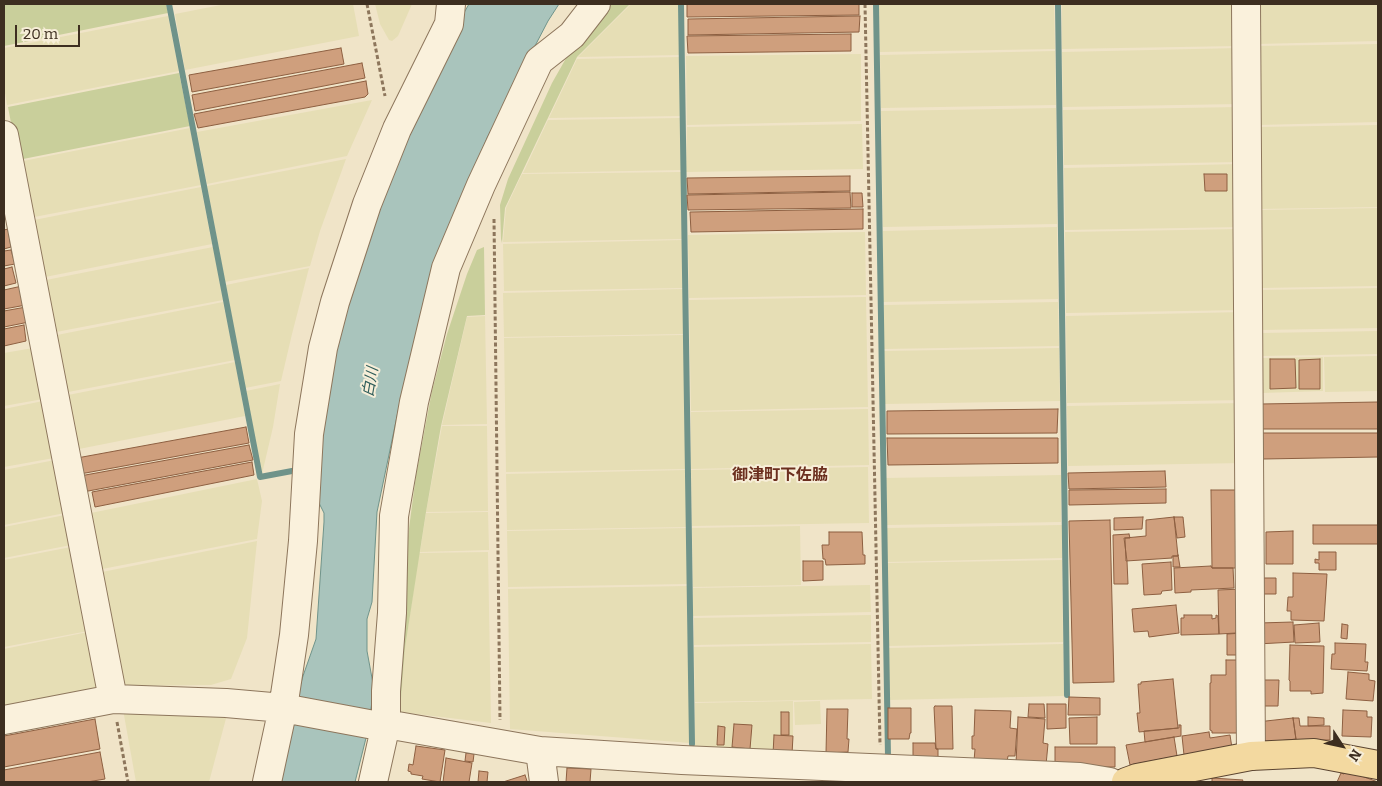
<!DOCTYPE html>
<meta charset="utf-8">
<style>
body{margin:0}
#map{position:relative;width:1382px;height:786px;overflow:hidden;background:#f0e4c8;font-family:Bitter,serif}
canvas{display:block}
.frame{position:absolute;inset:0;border:5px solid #3d2e20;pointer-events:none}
.north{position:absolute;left:1317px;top:721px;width:50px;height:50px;-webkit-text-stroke:4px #f7eed8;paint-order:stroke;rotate:125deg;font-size:14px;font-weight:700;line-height:20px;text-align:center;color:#3d2e20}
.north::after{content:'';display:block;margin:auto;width:18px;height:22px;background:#3d2e20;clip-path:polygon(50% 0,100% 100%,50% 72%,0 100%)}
.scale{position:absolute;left:15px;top:25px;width:65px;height:22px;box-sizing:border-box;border:2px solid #3d2e20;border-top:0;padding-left:6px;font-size:15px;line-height:18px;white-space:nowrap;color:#3d2e20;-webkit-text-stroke:4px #f7eed8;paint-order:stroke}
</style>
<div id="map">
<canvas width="1382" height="786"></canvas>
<div class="frame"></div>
<div class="north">N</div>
<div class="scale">20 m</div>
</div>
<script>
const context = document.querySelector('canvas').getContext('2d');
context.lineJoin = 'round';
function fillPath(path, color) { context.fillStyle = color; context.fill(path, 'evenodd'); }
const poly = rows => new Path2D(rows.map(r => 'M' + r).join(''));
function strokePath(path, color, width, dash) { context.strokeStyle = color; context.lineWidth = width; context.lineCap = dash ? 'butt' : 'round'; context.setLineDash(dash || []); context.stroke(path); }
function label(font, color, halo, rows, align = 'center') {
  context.font = font + ' Bitter,"Noto Sans JP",serif'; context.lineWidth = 4; context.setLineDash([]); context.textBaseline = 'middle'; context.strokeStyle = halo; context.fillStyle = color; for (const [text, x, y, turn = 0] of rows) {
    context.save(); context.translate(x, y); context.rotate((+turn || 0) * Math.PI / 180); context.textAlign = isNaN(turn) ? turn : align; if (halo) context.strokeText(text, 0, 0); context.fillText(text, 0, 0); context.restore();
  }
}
fillPath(poly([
 [226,4,353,4,359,36,185,70,175,14],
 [375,4,412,4,398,36,392,41,389,40,380,24],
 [631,4,679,4,680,55,578,57],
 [879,4,1054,4,1055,49,880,52],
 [1062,4,1238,4,1238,46,1062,49],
 [1256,4,1378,4,1378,41,1257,44],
 [168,16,179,71,7,105,4,87,4,48],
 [1378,44,1378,122,1258,125,1257,46],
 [1239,48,1239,104,1063,107,1062,52],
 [1055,51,1056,105,881,108,880,55],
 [861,54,861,121,687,125,686,56],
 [680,57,681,116,549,118,577,59],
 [372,100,347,156,207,184,197,132],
 [1239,107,1240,162,1064,165,1063,110],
 [1056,108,1057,224,883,227,881,111],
 [681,118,682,170,523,173,548,120],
 [862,124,863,169,686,172,687,127],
 [1378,125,1378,207,1259,209,1258,127],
 [190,128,201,185,29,218,18,162],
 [346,159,320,231,310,266,225,282,207,186],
 [1240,164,1241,227,1065,230,1064,168],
 [682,172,682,239,503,242,506,208,522,174],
 [201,187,212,244,40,278,29,221],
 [1378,208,1378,286,1260,288,1259,210],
 [1057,227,1058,299,883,302,883,231],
 [1241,229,1242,310,1066,313,1065,232],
 [865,232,866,295,689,298,688,235],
 [682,240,683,288,504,291,503,244],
 [213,247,223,300,51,333,41,281],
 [309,268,292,334,281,381,245,388,226,285],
 [1378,288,1378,328,1261,330,1260,290],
 [683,289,684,334,504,337,503,293],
 [866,297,868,407,691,411,689,300],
 [223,302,235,360,63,393,52,336],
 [1058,302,1059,346,884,349,884,305],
 [1242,312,1244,400,1067,403,1066,316],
 [485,316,487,424,442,425,467,317],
 [1378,331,1378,354,1261,356,1261,333],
 [684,335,686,469,506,472,504,338],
 [33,348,43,399,4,406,4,353],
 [1059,348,1060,401,885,404,884,351],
 [1378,356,1378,391,1325,392,1324,357],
 [1323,357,1323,391,1262,393,1261,358],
 [235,362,245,416,74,450,63,396],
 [280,384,273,427,262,474,246,391],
 [43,401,54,458,4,467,4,409],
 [1244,403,1244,463,1068,466,1067,406],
 [868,409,869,465,691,469,691,412],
 [442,426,487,426,488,511,426,512],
 [55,460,65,513,4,525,4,470],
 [868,467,869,523,692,526,691,470],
 [686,470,687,527,507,530,506,474],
 [1061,475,1061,522,887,525,886,478],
 [257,479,262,501,257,539,97,570,86,514],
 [488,512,489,550,420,552,426,513],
 [65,515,71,545,4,558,4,527],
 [1062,525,1062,558,887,562,887,528],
 [800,526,801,585,693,587,692,528],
 [687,528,687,584,508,587,507,531],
 [257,541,247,638,231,679,211,685,119,686,97,573],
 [71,547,88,631,4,647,4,560],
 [488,552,491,723,400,712,405,648,419,553],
 [1062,560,1063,642,888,646,887,563],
 [870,585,871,612,693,616,693,588],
 [687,586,690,743,510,729,508,589],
 [871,615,871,642,694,645,694,618],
 [88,632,99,690,4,708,4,649],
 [871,644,872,699,695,702,694,647],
 [1063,644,1064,696,889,700,889,648],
 [793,701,793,757,695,753,695,703],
 [820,701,821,724,795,725,794,702],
 [122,704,228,711,209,782,136,782]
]), '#e6deb5');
fillPath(poly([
 [4,4,166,4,168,13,4,46],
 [607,4,630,4,577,57,505,208,502,243,501,239,500,205,508,179,552,83,569,53],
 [179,73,190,126,18,160,8,107],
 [484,247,485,315,467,316,441,426,426,512,405,648,400,712,393,709,402,582,416,475,432,391,447,334,467,274,477,250]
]), '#c9cf9b');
const water = poly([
 [469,4,559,4,548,21,487,138,460,207,400,402,377,512,372,602,367,619,367,651,374,689,367,734,355,782,272,782,303,676,316,639,324,522,324,513,316,497,319,425,345,312,384,191,457,25,469,4]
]);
fillPath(water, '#a9c4bc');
strokePath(water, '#6f938a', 1);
strokePath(poly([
 [169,4,260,477,292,471],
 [681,4,692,744],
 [876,4,888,757],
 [1058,4,1067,695]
]), '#6f938a', 6);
const building = poly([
 [687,4,859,4,859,15,687,17,687,4],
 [860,16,859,32,688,35,688,19,860,16],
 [851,34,851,51,688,53,687,36,851,34],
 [341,48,344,64,192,92,189,75,341,48],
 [362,63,365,78,195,111,192,95,362,63],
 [366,81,368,94,365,97,198,128,194,114,366,81],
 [1204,174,1227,174,1227,191,1205,191,1204,174],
 [850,176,850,191,688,194,687,178,850,176],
 [850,192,851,208,688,210,687,195,850,192],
 [852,193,862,193,863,207,852,207,852,193],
 [863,209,863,229,691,232,690,212,863,209],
 [8,229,11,247,4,249,4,230,8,229],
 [11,250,15,264,4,266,4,251,11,250],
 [12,267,16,283,4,286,4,269,12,267],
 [22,286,26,305,4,309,4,290,22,286],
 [26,307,29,322,4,327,4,311,26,307],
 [24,325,26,341,4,346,4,329,24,325],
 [1270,359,1295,359,1296,388,1270,389,1270,359],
 [1320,359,1320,389,1299,389,1299,360,1320,359],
 [1378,402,1378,429,1261,429,1261,404,1378,402],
 [1058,409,1057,433,887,434,887,411,1058,409],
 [246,427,249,443,80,474,77,458,246,427],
 [1261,433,1378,433,1378,457,1263,459,1261,433],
 [887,438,1058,438,1058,463,888,465,887,438],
 [249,445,253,460,83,492,80,476,249,445],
 [252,462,254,475,95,507,92,492,252,462],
 [1165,471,1166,487,1069,489,1068,473,1165,471],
 [1166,489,1166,503,1069,505,1069,490,1166,489],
 [1211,490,1236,490,1241,568,1212,568,1211,490],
 [1143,517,1142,529,1114,530,1114,518,1143,517],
 [1174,517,1178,556,1172,556,1172,558,1126,561,1125,538,1146,536,1146,520,1174,517],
 [1174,517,1183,517,1185,537,1177,538,1174,517],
 [1110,520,1114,682,1073,683,1069,521,1110,520],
 [1313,525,1378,525,1378,544,1313,544,1313,525],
 [1293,531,1293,564,1266,564,1266,532,1293,531],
 [829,532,862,532,863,555,865,555,865,564,826,565,825,559,823,559,822,545,829,545,829,532],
 [1129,534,1130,538,1124,538,1127,561,1128,584,1114,584,1113,535,1129,534],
 [1319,552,1336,552,1336,570,1319,570,1319,563,1315,563,1315,559,1319,560,1319,552],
 [1178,555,1180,567,1173,567,1173,556,1178,556,1178,555],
 [803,561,823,561,823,580,803,581,803,561],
 [1171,562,1172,590,1162,591,1161,594,1144,595,1142,564,1171,562],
 [1211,566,1212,568,1233,568,1234,588,1191,590,1191,592,1175,593,1174,568,1211,566],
 [1293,573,1327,574,1324,621,1291,620,1291,611,1287,611,1288,597,1293,597,1293,573],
 [1260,578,1276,578,1276,594,1259,594,1260,578],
 [1243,589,1236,633,1219,634,1218,590,1243,589],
 [1176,605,1179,633,1149,637,1148,631,1134,632,1132,609,1176,605],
 [1184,615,1212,615,1212,619,1216,618,1216,615,1218,616,1219,634,1181,635,1181,618,1184,618,1184,615],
 [1293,622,1294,642,1257,644,1259,623,1293,622],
 [1319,623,1320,642,1295,643,1294,625,1319,623],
 [1342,624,1348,625,1347,639,1341,638,1342,624],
 [1244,633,1244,655,1227,655,1227,634,1244,633],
 [1335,643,1366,644,1365,662,1368,662,1367,671,1331,669,1332,654,1335,654,1335,643],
 [1290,645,1324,646,1323,693,1311,694,1311,691,1290,691,1290,681,1289,680,1290,645],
 [1226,660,1242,660,1242,733,1212,733,1212,731,1210,730,1210,683,1211,683,1211,675,1226,675,1226,660],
 [1348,672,1369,674,1369,680,1375,681,1373,701,1346,699,1348,672],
 [1173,679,1178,728,1139,732,1137,713,1140,713,1138,684,1141,684,1141,682,1173,679],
 [1259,680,1279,680,1278,706,1259,706,1259,680],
 [1069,697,1100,698,1100,715,1068,715,1069,697],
 [1029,704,1044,704,1045,718,1028,717,1029,704],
 [1047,704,1066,704,1066,728,1047,729,1047,704],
 [935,706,952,706,953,749,936,749,934,707,935,706],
 [888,708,911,708,911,733,910,733,909,739,888,739,888,708],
 [827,709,848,709,847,739,849,739,848,752,826,753,827,709],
 [975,710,1011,711,1010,728,1017,729,1015,756,1008,756,1007,762,974,761,975,749,972,749,972,736,974,736,975,710],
 [1343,710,1367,711,1367,717,1372,717,1371,737,1342,736,1343,710],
 [781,712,789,712,789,735,781,735,781,712],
 [1018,717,1045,719,1043,743,1048,744,1046,765,1016,764,1018,717],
 [1097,717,1097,744,1070,744,1069,718,1097,717],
 [1308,717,1324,718,1324,725,1308,726,1308,717],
 [1293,718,1296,739,1261,743,1257,722,1293,718],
 [1293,718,1299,718,1300,726,1330,726,1330,740,1296,740,1293,718],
 [95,719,100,749,4,767,4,736,95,719],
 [734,724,752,725,750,749,732,747,734,724],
 [1179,725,1181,725,1181,736,1145,742,1144,731,1179,728,1179,725],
 [718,726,725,727,724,745,717,745,718,726],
 [1209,732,1210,738,1230,735,1232,748,1184,755,1182,736,1209,732],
 [774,735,793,736,792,754,773,754,774,735],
 [1174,737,1177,756,1130,765,1126,745,1174,737],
 [913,743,935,743,936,749,938,749,938,760,913,760,913,743],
 [416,746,445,750,440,782,422,779,423,776,411,774,411,772,408,771,409,764,413,765,416,746],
 [1055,747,1115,747,1115,767,1055,767,1055,747],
 [100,752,105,779,87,782,4,782,4,770,100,752],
 [466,753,474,754,473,762,465,761,466,753],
 [446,758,472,763,469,782,443,782,446,758],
 [567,768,591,769,590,782,566,782,567,768],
 [1345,770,1378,782,1337,782,1341,773,1344,774,1345,770],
 [479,771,488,772,487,782,478,782,479,771],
 [525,775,527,781,522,782,503,782,525,775],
 [1212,778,1243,780,1242,782,1212,782,1212,778]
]);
fillPath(building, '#cf9f7d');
strokePath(building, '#8d5f41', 1);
const minor = poly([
 [1246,4,1251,756],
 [4,135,113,699],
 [4,720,113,699,226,703,283,708,374,725,386,724,540,751,682,760,1080,777,1110,782],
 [540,751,544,782],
 [267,782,283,708,294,635,303,541,309,434,323,348,335,302,367,204,397,129,449,24,451,4],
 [373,782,386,724,386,691,392,613,394,516,414,402,446,268,481,185,539,61,572,35,596,4]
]);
const major = poly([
 [1126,782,1137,778,1251,756,1314,753,1378,765]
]);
strokePath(minor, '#8d765c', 30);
strokePath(major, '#5b4430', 30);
strokePath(poly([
 [367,4,385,96],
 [865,4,880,745],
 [494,219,500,720],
 [117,722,128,782]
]), '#8d765c', 3, [4, 2.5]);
strokePath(minor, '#faf1dc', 28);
strokePath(major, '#f3d9a0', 28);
label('italic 15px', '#2f5d5a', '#f7eed8', [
 ["白川",371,382,-80]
]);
label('bold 16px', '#6b2e1e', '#f7eed8', [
 ["御津町下佐脇",780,476]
]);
</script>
